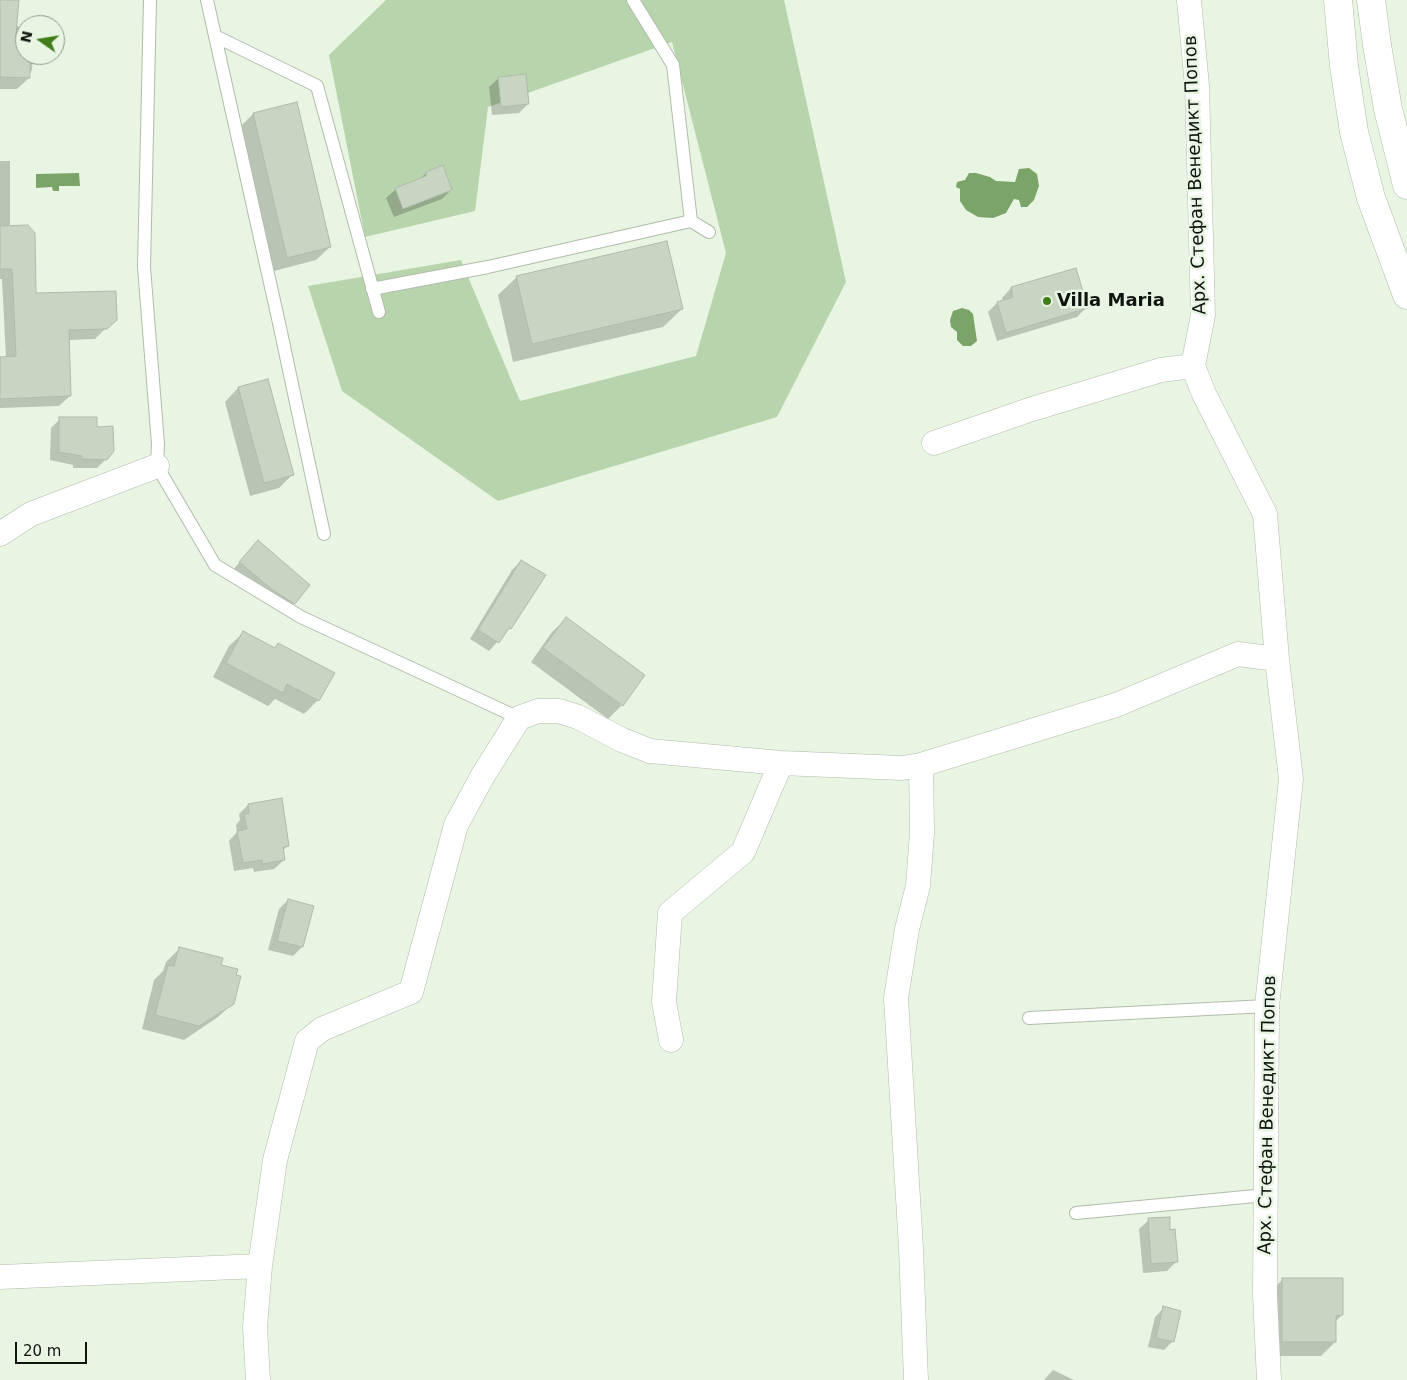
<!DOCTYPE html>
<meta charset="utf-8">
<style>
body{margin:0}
#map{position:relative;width:1407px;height:1380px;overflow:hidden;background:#e9f5e3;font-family:"DejaVu Sans",sans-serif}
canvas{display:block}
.north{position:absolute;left:15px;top:15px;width:50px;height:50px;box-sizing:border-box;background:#e9f5e3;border:1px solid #929b8e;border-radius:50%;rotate:283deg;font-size:14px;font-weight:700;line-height:20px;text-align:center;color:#0f140e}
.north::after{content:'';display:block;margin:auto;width:18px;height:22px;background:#417d19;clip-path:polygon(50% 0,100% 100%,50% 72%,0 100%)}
.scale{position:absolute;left:15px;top:1342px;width:72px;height:22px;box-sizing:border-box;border:2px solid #0f140e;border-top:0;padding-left:6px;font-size:15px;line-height:18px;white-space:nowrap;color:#0f140e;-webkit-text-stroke:4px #e9f5e3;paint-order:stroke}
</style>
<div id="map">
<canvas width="1407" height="1380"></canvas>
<div class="north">N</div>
<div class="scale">20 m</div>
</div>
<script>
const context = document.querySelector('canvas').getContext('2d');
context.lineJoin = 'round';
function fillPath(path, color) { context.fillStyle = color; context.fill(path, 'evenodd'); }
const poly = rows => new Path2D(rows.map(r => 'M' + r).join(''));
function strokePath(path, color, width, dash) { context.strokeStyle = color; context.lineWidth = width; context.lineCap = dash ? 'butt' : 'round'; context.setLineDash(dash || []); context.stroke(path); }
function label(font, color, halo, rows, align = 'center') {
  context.font = font + ' "DejaVu Sans",sans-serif'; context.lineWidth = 5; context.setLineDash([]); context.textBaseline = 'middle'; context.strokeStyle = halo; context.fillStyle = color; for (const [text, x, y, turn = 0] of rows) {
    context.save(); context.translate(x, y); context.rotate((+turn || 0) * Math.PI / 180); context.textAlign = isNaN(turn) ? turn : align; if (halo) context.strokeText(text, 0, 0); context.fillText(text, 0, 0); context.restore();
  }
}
fillPath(poly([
 [386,0,784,0,846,282,777,417,498,501,342,391,308,286,461,260,520,401,696,356,726,253,672,42,488,107,475,211,365,237,329,55]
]), '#b8d4ac');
fillPath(poly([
 [1029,168,1037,174,1039,186,1034,200,1027,207,1021,207,1019,200,1014,199,1006,213,993,218,978,217,966,210,960,201,960,189,956,187,957,182,965,180,969,173,976,173,990,177,996,181,1015,182,1019,169],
 [79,173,80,186,59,186,59,191,53,191,52,187,36,188,36,174],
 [962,308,969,310,973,314,977,341,971,346,963,346,957,340,957,332,951,327,950,320,953,311]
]), '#7ba568');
fillPath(poly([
 [0,0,18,0,16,24,25,36,25,55,33,55,32,70,29,74,29,78,17,89,0,89],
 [499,78,528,104,519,113,492,115,489,87],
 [296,104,330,247,316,260,274,271,239,128,253,114],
 [0,161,10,161,10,227,35,294,115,319,95,339,68,340,70,396,59,406,0,408,0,358,6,358,2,279,0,279],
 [426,173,451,190,442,199,394,217,386,198,396,189,419,180],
 [517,277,682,309,663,327,513,362,498,295],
 [1011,288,1086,308,1077,317,997,341,988,312,997,303,1003,301,1002,298],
 [238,388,293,474,279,488,250,496,225,402],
 [60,419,96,428,106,459,97,468,73,468,73,465,50,460,51,428],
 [258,542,294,603,284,612,231,572],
 [521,561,510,628,489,651,470,639,512,570],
 [566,619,622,705,608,719,531,662,552,632],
 [243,633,274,649,278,645,318,700,304,714,275,699,268,706,213,677,229,646],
 [248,805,288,846,282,851,284,860,274,869,254,872,253,868,234,871,229,841,237,832,236,825,240,820,239,814],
 [288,900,302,947,293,956,268,950,279,909],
 [180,948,220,966,233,1003,218,1017,184,1040,142,1029,154,980,163,971,166,962],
 [1149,1220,1169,1231,1176,1262,1167,1271,1143,1273,1139,1229],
 [1283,1279,1342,1315,1335,1322,1335,1342,1321,1356,1269,1356,1269,1293],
 [1164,1308,1173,1341,1164,1350,1148,1347,1155,1317],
 [1053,1370,1074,1380,1044,1380]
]), '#0003');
const building = poly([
 [0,0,19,0,16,35,25,36,25,55,30,55,30,78,0,77,0,0],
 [526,74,529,104,501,107,498,77,526,74],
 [297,102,331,247,287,258,253,113,297,102],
 [443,165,452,190,403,209,395,188,426,176,426,172,443,165],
 [28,225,35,233,36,293,116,291,117,320,107,329,69,330,71,396,0,399,0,357,16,356,12,269,0,269,0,226,28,225],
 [667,241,683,309,532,344,516,276,667,241],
 [1076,268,1088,308,1006,333,997,302,1013,297,1011,287,1076,268],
 [268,379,294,475,264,483,238,387,268,379],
 [59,417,97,417,97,427,113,426,114,451,107,460,82,459,82,456,59,452,59,417],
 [258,540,310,585,295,604,274,591,239,562,258,540],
 [521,560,546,575,511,629,509,628,499,643,478,630,521,560],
 [566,617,645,675,623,706,543,648,566,617],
 [243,631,275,648,278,643,335,673,319,701,287,684,283,693,226,663,243,631],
 [282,798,289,846,283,847,285,860,262,864,262,860,243,863,237,831,247,829,244,815,249,813,248,804,282,798],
 [288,899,314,906,303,947,277,941,288,899],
 [179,947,223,958,221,965,238,969,236,975,241,976,234,1004,199,1026,155,1015,168,965,174,966,179,947],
 [1170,1217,1170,1230,1175,1229,1178,1262,1151,1264,1148,1218,1170,1217],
 [1282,1278,1343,1278,1343,1315,1336,1316,1336,1342,1282,1342,1282,1278],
 [1163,1306,1181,1311,1174,1342,1156,1338,1163,1306]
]);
fillPath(building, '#c9d5c3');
strokePath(building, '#afbbaa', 1);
const service = poly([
 [150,0,144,267,158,444,157,466,215,565,301,617,519,718],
 [207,0,279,323,324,534],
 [633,0,673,65,691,221],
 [215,36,317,86,379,312],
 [372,289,488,267,691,221,709,232],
 [1029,1018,1267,1006],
 [1076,1213,1266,1195]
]);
const minor = poly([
 [1189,0,1197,86,1203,315,1193,366,1204,394,1265,514,1277,659,1291,779,1267,1006,1265,1295,1269,1380],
 [934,443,1029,410,1161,370,1193,366],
 [0,534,31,514,157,466],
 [671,1040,664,1002,670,913,743,852,781,763],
 [0,1277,260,1266],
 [258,1380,255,1327,260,1266,275,1160,307,1041,322,1029,411,992,456,825,482,777,519,718,538,711,559,711,578,717,622,740,650,751,781,763,902,768,921,765,1116,705,1238,654,1277,659],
 [916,1380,911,1248,896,998,907,929,918,886,922,833,921,765]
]);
const trunk = poly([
 [1338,0,1344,66,1354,132,1371,198,1407,295],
 [1371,0,1377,45,1388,109,1407,185]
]);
strokePath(service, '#b0bcab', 14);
strokePath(minor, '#b0bcab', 25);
strokePath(trunk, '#b0bcab', 29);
strokePath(service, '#fff', 12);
strokePath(minor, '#fff', 24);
strokePath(trunk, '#fff', 28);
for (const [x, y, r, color] of [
 [1047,301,5,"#417d19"]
]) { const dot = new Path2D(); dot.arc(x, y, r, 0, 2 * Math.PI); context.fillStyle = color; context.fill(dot); strokePath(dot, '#e9f5e3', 2); }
label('18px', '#0f140e', '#e9f5e3', [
 ["Арх. Стефан Венедикт Попов",1196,175,-92],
 ["Арх. Стефан Венедикт Попов",1268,1115,-89]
]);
label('bold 18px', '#0f140e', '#e9f5e3', [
 ["Villa Maria",1057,301]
], 'left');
</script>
